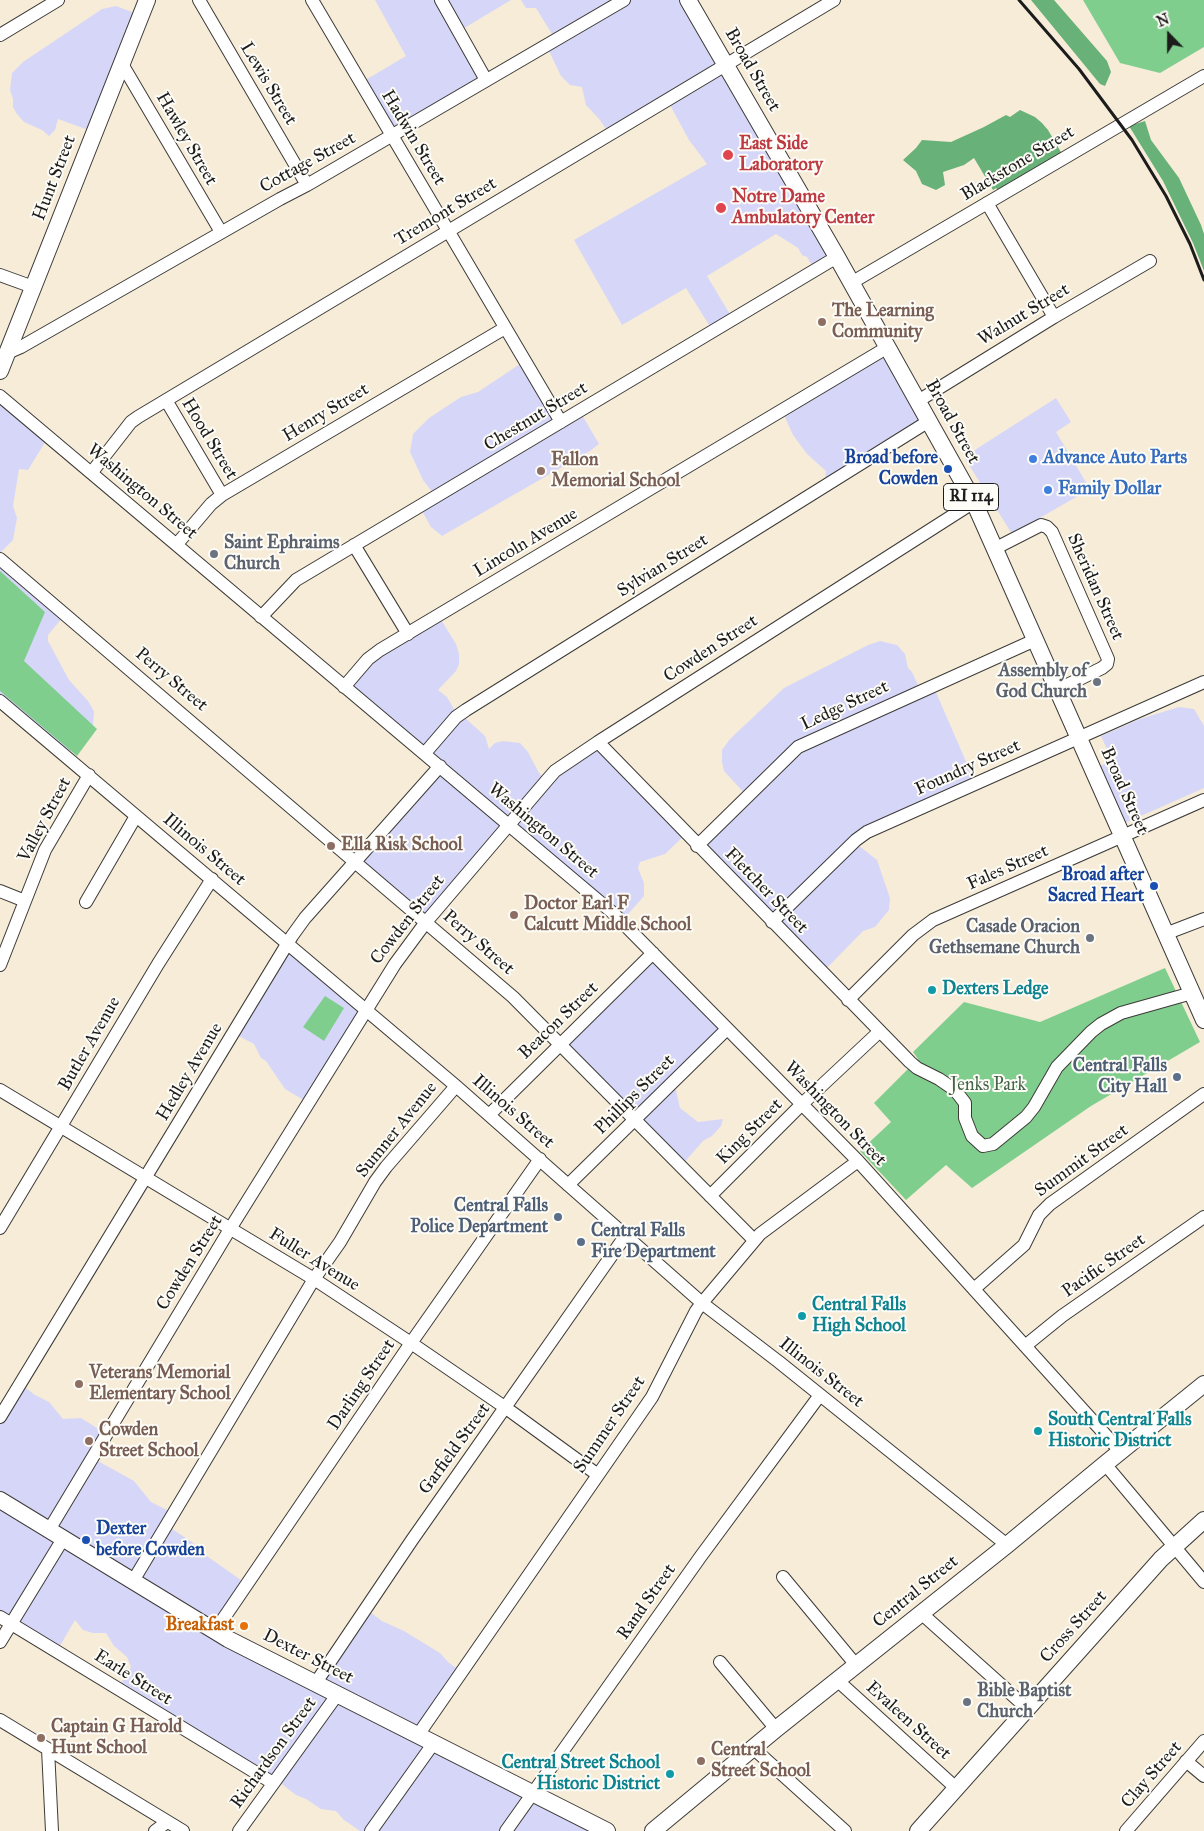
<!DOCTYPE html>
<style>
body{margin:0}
#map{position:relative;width:1204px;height:1831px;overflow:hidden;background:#f6ecd8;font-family:"IM FELL Great Primer",serif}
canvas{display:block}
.north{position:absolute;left:1144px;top:10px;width:50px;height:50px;-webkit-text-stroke:4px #fdfcf7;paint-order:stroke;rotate:338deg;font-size:14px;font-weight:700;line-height:20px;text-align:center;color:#1c1c1c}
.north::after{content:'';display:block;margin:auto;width:18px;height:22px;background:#1c1c1c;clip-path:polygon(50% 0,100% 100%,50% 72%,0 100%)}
</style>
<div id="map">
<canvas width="1204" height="1831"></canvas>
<div class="north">N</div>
</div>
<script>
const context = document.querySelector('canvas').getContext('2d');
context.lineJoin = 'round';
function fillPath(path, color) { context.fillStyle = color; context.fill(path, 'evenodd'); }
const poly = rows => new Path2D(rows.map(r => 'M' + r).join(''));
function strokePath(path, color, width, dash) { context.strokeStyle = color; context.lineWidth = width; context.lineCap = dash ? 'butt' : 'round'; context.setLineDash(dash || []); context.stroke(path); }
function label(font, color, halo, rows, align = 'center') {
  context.font = font + ' "IM FELL Great Primer",serif'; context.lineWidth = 4; context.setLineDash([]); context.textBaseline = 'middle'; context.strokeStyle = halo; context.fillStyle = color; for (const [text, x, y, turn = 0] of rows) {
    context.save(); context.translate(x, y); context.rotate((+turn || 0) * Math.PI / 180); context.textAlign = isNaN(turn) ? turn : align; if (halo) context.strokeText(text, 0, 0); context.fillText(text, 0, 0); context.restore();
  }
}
fillPath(poly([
 [375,0,511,0,461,30,489,83,395,139,362,82,406,56],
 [521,0,689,0,837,260,816,272,807,257,802,255,798,248,776,234,707,276,734,321,714,333,686,288,622,325,574,240,707,164,689,140,670,105,612,138,600,120,586,105,582,87,570,85,561,76,549,51,558,44,536,8,526,8],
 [116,6,140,15,94,132,58,119,55,130,49,136,42,130,24,122,17,114,13,107,13,99,10,90,12,73,23,62,102,9],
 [889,353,929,422,824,490,826,471,807,454,793,435,784,415],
 [523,362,560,423,582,415,599,444,590,451,442,536,431,527,421,509,436,497,423,480,410,452,413,434,429,418,461,397,478,392],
 [1056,398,1071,422,1056,432,1090,489,1012,534,964,457],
 [0,401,47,439,28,470,19,469,13,506,17,518,13,540,0,553],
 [0,561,64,616,48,635,48,641,69,680,88,701,94,711,93,726,66,756,0,702],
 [440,618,456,644,459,654,459,664,456,671,438,690,447,697,458,716,464,717,485,736,489,749,495,743,503,741,520,743,528,752,539,773,548,782,596,748,685,835,665,854,640,862,638,868,644,883,644,896,622,921,512,826,431,919,358,866,442,769,349,684,365,665],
 [880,641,897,645,905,654,908,668,912,672,922,694,935,690,977,787,872,834,858,845,877,860,890,898,889,910,875,927,863,931,823,972,703,841,747,796,724,771,722,762,722,750,730,739,784,688,868,645],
 [1179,707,1194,709,1204,726,1204,788,1125,823,1100,766,1112,760,1101,736,1140,719],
 [287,948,366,1014,307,1102,285,1089,266,1061,261,1058,254,1044,237,1035],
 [655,957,729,1031,675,1086,680,1108,698,1122,723,1119,721,1126,712,1136,703,1141,682,1165,563,1047],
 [23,1386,35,1395,49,1402,63,1419,81,1418,108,1435,96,1460,134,1481,151,1502,175,1514,169,1527,192,1542,204,1554,248,1585,218,1630,317,1687,370,1612,382,1621,404,1631,440,1653,448,1662,463,1673,420,1737,599,1831,360,1831,344,1820,336,1811,321,1809,306,1799,296,1795,278,1781,117,1690,131,1667,127,1657,114,1646,106,1633,93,1633,83,1630,75,1620,57,1651,0,1619,0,1422]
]), '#d6d7f8');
fillPath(poly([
 [1083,0,1204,0,1204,47,1160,73,1120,63],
 [0,571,45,612,24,661,97,729,77,756,0,691],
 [1165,968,1200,1042,1091,1106,972,1188,946,1165,906,1200,860,1151,891,1122,874,1103,918,1059,913,1052,964,1002,1040,1022],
 [325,996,344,1008,324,1041,303,1027]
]), '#80ce8d');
fillPath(poly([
 [1031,0,1054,0,1107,61,1111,72,1105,86,1100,84],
 [1020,110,1035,117,1042,123,1048,130,1065,159,1004,196,996,188,993,190,974,158,964,165,943,172,945,185,936,190,922,184,916,171,903,160,916,148,922,140,951,142,984,127,1006,115,1010,117],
 [1145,121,1151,140,1179,178,1201,225,1204,234,1204,271,1193,243,1163,181,1129,126]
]), '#68b178');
const minor = poly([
 [199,0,307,185],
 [312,0,561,422],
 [441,0,486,80],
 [0,35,58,0],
 [122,64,221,232],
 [987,203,1054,317],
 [0,275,33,287],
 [851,283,1204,76],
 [7,353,21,347,280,199,307,185,624,0],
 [0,396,613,913,858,1161,1120,1451],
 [166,400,222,495],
 [918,401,1054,317,1150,261],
 [92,472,131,422,138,417,834,0],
 [177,544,211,504,222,495,505,328],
 [354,545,408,634],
 [994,549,1041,525,1047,527,1052,532,1108,659,1107,664,1102,668,1057,690],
 [0,559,513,997,754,1240],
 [261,617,296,580,837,257],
 [344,687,368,659,380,650,888,347],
 [0,701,456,1086,702,1303,779,1362,1007,1545],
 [598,742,910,1062,917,1068,939,1079,955,1090,965,1103,965,1118,972,1136,983,1146,993,1144,1026,1117,1034,1107,1057,1067,1091,1032,1101,1024,1121,1013,1192,993],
 [425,753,456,717,466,710,929,421],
 [697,846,798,747,1035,640],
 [0,891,25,901],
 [86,902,136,816],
 [772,922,856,840,867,832,1204,682],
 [1165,934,1204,919],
 [0,965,45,850,89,775],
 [848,1000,913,935,933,920,1204,800],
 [0,1090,314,1279,411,1343,506,1408,598,1475],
 [489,1115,653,953],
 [568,1185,727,1029],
 [710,1196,801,1105,880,1031],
 [0,1228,158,964,212,879],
 [974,1289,1024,1245,1039,1215,1050,1204,1204,1094],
 [1025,1346,1062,1316,1204,1217],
 [0,1417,292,936,305,918,440,766],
 [1105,1464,1204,1582],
 [49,1530,230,1229,395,964,426,922,548,779,555,771,598,742,974,502],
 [783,1577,856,1665],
 [133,1581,314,1279,340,1242,375,1182,386,1167,456,1086],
 [921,1613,1028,1709],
 [0,1617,273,1783],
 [215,1631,411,1343,540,1159],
 [0,1642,63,1539],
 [720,1662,776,1729],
 [837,1680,956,1788],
 [315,1684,412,1540,626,1235],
 [0,1720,183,1831],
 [418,1735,652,1397,696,1311,702,1303,760,1234,858,1161],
 [753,1748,845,1831],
 [48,1749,52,1831],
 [1186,1761,1204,1776],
 [155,1831,167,1822],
 [239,1831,337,1695],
 [371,1831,433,1744],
 [506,1831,701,1556,820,1395],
 [1126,1831,1204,1741]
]);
const major = poly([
 [688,0,837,257,974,502,1204,1020],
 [0,371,147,0],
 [0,1500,228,1639,607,1831],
 [653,1831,776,1729,1007,1545,1105,1464,1204,1384],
 [918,1831,1161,1559,1204,1520]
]);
strokePath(minor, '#3d3b38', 14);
strokePath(major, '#3d3b38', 18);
strokePath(minor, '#fff', 12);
strokePath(major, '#fff', 16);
strokePath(poly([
 [1019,0,1079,69,1132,140,1166,196,1190,244,1204,280]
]), '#1c1c1c', 3);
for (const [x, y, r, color] of [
 [728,155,6,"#e0444e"],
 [721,208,6,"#e0444e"],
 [822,322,5,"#8d6e63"],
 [1033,459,5,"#3f7fe0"],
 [948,469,5,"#1a4fb4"],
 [541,471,5,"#8d6e63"],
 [1048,490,5,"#3f7fe0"],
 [214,554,5,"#6b7280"],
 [1097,682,5,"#6b7280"],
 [331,846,5,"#8d6e63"],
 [1154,886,5,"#1a4fb4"],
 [514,915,5,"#8d6e63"],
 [1090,938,5,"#6b7280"],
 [932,990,5,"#0f9aa8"],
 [1177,1077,5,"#5c6f8a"],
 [558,1217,5,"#5c6f8a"],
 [581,1242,5,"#5c6f8a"],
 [802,1316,5,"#0f9aa8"],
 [79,1384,5,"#8d6e63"],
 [1038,1431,5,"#0f9aa8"],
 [89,1441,5,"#8d6e63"],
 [86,1540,5,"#1a4fb4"],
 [244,1626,5,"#e8710a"],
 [967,1702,5,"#6b7280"],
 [41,1738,5,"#8d6e63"],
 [701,1761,5,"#8d6e63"],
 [670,1774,5,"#0f9aa8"]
]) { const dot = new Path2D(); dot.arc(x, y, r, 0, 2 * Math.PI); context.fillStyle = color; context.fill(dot); strokePath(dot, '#fdfcf7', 2); }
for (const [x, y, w] of [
 [971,497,55]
]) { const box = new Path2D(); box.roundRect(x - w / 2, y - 13.5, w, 27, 4); context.fillStyle = '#fdfcf7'; context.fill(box); strokePath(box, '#1c1c1c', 1); }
label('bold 16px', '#1c1c1c', null, [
 ["RI 114",971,497]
]);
label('18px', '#1c1c1c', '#fdfcf7', [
 ["Broad Street",752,70,60],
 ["Lewis Street",268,84,59],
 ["Hadwin Street",413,138,59],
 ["Hawley Street",186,139,60],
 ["Cottage Street",308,163,-29],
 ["Blackstone Street",1018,164,-31],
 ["Hunt Street",55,178,-69],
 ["Tremont Street",446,212,-31],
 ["Walnut Street",1024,315,-31],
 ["Henry Street",326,413,-31],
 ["Chestnut Street",536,417,-31],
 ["Broad Street",952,422,61],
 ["Hood Street",209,439,59],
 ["Washington Street",142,492,40],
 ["Lincoln Avenue",526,543,-31],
 ["Sylvian Street",663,566,-32],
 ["Sheridan Street",1095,587,66],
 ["Cowden Street",711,649,-33],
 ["Perry Street",171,680,40],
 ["Ledge Street",845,706,-25],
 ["Foundry Street",968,768,-24],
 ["Broad Street",1124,791,66],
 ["Valley Street",45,820,-62],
 ["Washington Street",543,831,40],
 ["Illinois Street",204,850,40],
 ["Fales Street",1008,868,-24],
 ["Fletcher Street",766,891,46],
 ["Cowden Street",408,920,-52],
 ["Perry Street",478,943,41],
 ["Beacon Street",559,1021,-44],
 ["Butler Avenue",90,1044,-60],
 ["Hedley Avenue",190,1072,-59],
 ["Phillips Street",635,1095,-45],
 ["Illinois Street",513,1112,41],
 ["Washington Street",835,1114,46],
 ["Sumner Avenue",397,1130,-51],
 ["King Street",750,1132,-45],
 ["Summit Street",1082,1161,-36],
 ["Fuller Avenue",314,1260,32],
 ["Cowden Street",190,1263,-58],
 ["Pacific Street",1104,1266,-35],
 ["Illinois Street",821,1373,38],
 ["Darling Street",362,1385,-56],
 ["Summer Street",610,1425,-56],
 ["Garfield Street",455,1449,-54],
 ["Central Street",916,1592,-39],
 ["Rand Street",647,1602,-55],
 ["Cross Street",1074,1627,-48],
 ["Dexter Street",308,1657,27],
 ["Earle Street",133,1678,32],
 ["Evaleen Street",908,1721,42],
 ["Richardson Street",274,1753,-54],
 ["Clay Street",1152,1775,-49]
]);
label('bold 18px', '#be3a42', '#fdfcf7', [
 ["East Side",739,145],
 ["Laboratory",739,166],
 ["Notre Dame",732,198],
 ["Ambulatory Center",732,219]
], 'left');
label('bold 18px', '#785e54', '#fdfcf7', [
 ["The Learning",832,312],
 ["Community",832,333],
 ["Fallon",551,461],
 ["Memorial School",551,482],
 ["Ella Risk School",341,846],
 ["Doctor Earl F",524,905],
 ["Calcutt Middle School",524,926],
 ["Veterans Memorial",89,1374],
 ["Elementary School",89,1395],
 ["Cowden",99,1431],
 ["Street School",99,1452],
 ["Captain G Harold",51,1728],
 ["Hunt School",51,1749],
 ["Central",711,1751],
 ["Street School",711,1772]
], 'left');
label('bold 18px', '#164399', '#fdfcf7', [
 ["Broad before",938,459],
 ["Cowden",938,480],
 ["Broad after",1144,876],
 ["Sacred Heart",1144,897],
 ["Dexter",96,1530,"left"],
 ["before Cowden",96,1551,"left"]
], 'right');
label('bold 18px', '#366cbe', '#fdfcf7', [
 ["Advance Auto Parts",1043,459],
 ["Family Dollar",1058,490]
], 'left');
label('bold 18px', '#5b616d', '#fdfcf7', [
 ["Saint Ephraims",224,544],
 ["Church",224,565],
 ["Assembly of",1087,672,"right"],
 ["God Church",1087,693,"right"],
 ["Casade Oracion",1080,928,"right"],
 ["Gethsemane Church",1080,949,"right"],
 ["Bible Baptist",977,1692],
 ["Church",977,1713]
], 'left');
label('bold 18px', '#0d838f', '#fdfcf7', [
 ["Dexters Ledge",942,990],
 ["Central Falls",812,1306],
 ["High School",812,1327],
 ["South Central Falls",1048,1421],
 ["Historic District",1048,1442],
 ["Central Street School",660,1764,"right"],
 ["Historic District",660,1785,"right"]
], 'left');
label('bold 18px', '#4e5e75', '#fdfcf7', [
 ["Central Falls",1167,1067],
 ["City Hall",1167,1088],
 ["Central Falls",548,1207],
 ["Police Department",548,1228],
 ["Central Falls",591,1232,"left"],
 ["Fire Department",591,1253,"left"]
], 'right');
label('18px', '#446349', '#fdfcf7', [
 ["Jenks Park",988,1086]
]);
label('bold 18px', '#c56008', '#fdfcf7', [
 ["Breakfast",234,1626]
], 'right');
</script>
